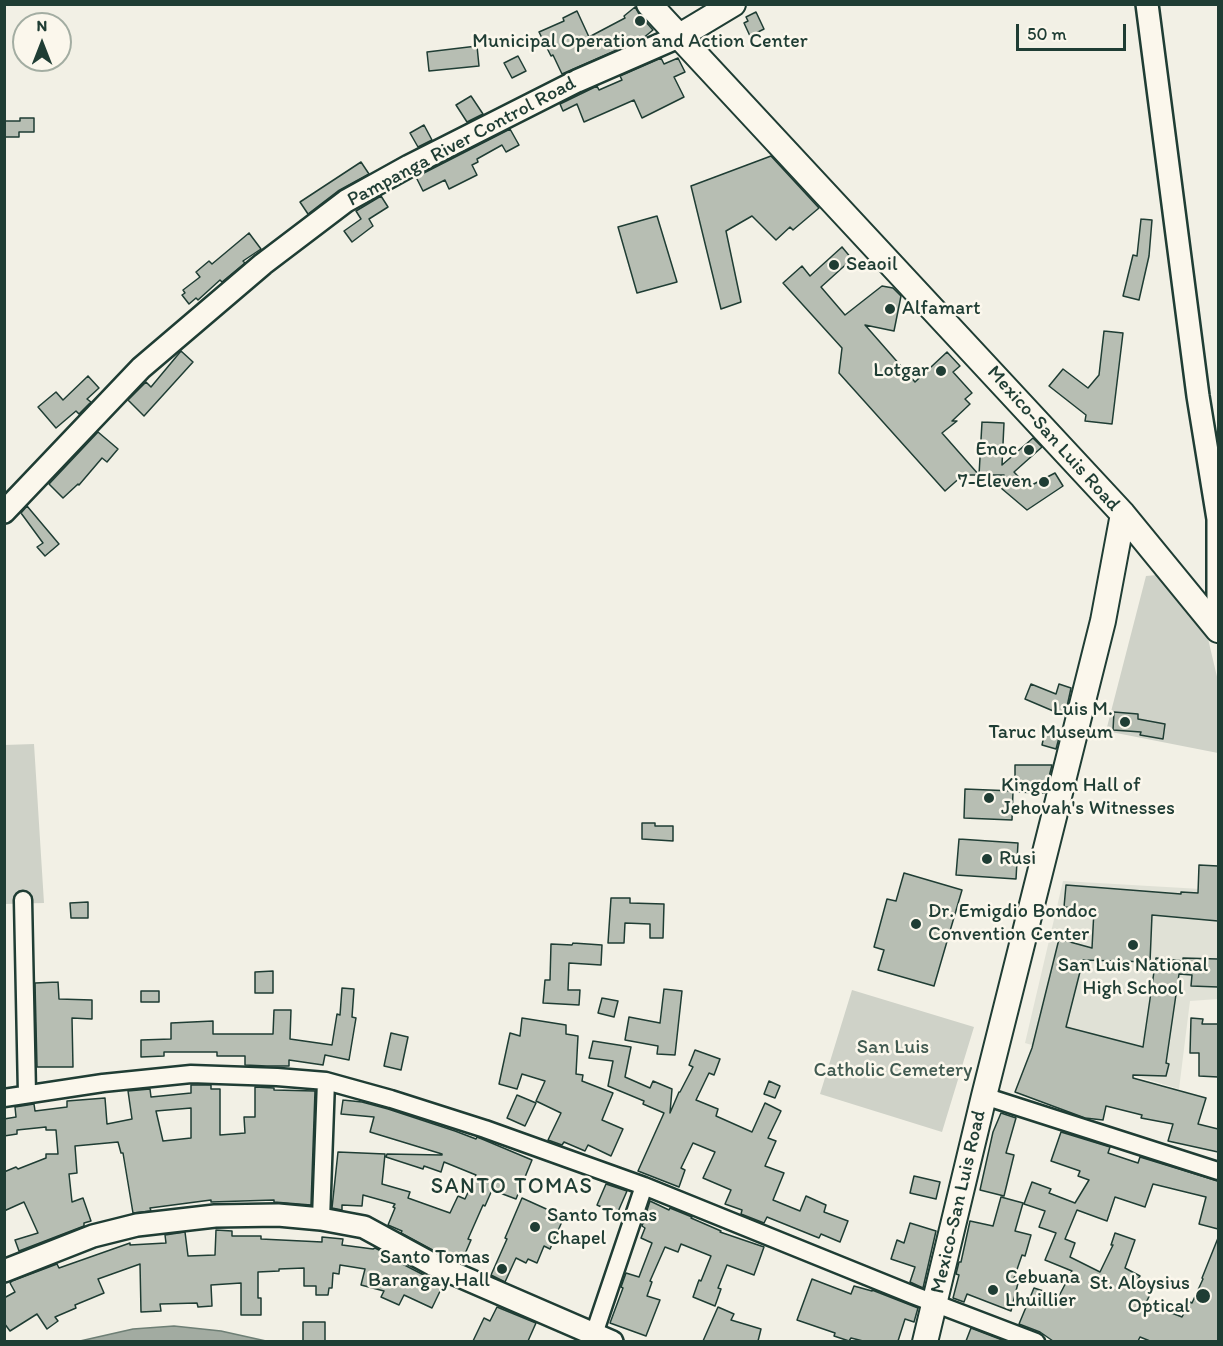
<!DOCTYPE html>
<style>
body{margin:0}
#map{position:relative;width:1223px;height:1346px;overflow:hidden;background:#f2f0e5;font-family:Itim,sans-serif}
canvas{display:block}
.frame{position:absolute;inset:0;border:6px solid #1f3d34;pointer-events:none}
.north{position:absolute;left:12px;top:12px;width:60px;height:60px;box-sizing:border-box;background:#fbf7ec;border:2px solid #a3ada2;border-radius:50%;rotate:0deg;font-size:16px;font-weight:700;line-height:24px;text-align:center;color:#1f3d34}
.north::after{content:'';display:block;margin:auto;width:21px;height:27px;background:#1f3d34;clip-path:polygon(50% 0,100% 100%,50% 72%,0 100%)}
.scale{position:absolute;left:1016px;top:24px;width:110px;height:27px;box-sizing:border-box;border:3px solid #1f3d34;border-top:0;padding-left:8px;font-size:18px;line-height:21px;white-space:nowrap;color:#1f3d34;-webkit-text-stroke:4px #fbf7ec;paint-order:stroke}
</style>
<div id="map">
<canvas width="1223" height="1346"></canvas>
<div class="frame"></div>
<div class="north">N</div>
<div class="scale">50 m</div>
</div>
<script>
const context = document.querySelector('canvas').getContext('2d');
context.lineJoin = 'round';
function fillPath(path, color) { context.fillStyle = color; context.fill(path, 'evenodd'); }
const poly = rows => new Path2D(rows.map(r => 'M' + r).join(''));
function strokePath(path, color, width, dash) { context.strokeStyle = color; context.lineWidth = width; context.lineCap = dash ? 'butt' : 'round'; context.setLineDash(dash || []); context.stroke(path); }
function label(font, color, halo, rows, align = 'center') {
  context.font = font + ' Itim,sans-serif'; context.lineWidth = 5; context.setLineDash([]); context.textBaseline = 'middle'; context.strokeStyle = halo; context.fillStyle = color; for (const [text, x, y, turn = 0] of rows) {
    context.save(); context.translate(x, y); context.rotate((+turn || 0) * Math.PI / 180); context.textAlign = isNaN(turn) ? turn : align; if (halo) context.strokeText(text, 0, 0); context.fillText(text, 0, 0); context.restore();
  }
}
fillPath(poly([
 [1063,881,1218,890,1218,999,1190,1001,1179,1089,1025,1043]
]), '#e0e1d6');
fillPath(poly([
 [1157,575,1192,609,1205,626,1218,681,1218,753,1106,731,1146,576],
 [34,744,44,903,5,904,4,745],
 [852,990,974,1027,942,1132,820,1094]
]), '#cfd2c8');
const water = poly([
 [174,1326,221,1331,266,1341,80,1341,133,1329,174,1326]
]);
fillPath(water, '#a2aba1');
strokePath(water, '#6e7f75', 1.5);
const building = poly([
 [635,7,639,14,653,30,642,39,562,74,553,55,551,56,539,32,564,21,563,18,577,11,589,37,625,18,624,16,635,7],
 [756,12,764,29,750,36,744,23,748,21,746,17,756,12],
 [477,46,479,66,429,71,427,52,477,46],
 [518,56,526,71,512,78,504,63,518,56],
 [661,58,664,64,678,58,685,72,674,77,684,97,642,118,634,100,584,122,577,104,563,111,560,104,597,86,599,90,622,80,620,76,661,58],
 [471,96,483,114,467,122,456,105,471,96],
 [20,118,34,118,34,132,19,132,19,137,4,137,4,121,20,121,20,118],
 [424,125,432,140,418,147,410,133,424,125],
 [510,129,519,145,506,152,502,145,477,159,478,162,472,165,477,175,449,189,445,180,423,191,416,177,510,129],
 [771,156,819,208,793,230,790,227,776,240,752,216,726,231,741,302,721,309,691,186,771,156],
 [361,162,369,174,338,191,308,214,300,202,361,162],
 [381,196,388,207,369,219,373,226,352,242,344,231,361,219,356,211,381,196],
 [657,216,677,282,637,293,618,227,657,216],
 [1141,219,1152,220,1149,256,1139,300,1123,296,1133,255,1137,256,1141,219],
 [249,233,261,249,243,261,245,263,222,282,220,280,198,300,196,298,189,304,182,295,185,293,183,290,200,277,196,272,209,261,212,264,249,233],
 [842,247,852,259,821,287,845,315,882,286,893,288,901,296,894,331,865,325,915,382,947,352,960,366,953,372,972,393,965,399,970,404,952,421,957,421,942,433,979,475,963,475,945,491,839,373,842,348,783,283,802,266,810,276,842,247],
 [1104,331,1123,333,1112,424,1085,421,1086,415,1049,386,1063,369,1088,388,1099,375,1104,331],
 [181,351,193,362,144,416,128,400,146,382,151,387,181,351],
 [88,376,99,388,87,399,91,402,79,414,76,411,56,428,38,407,56,392,63,400,88,376],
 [982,422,1004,423,1002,465,1033,438,1042,447,1014,472,1028,487,1055,473,1063,486,1027,510,1001,488,1004,475,979,475,982,422],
 [98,432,118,449,107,462,102,458,79,485,78,484,63,498,49,484,98,432],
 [27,506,59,544,45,556,37,547,43,543,21,513,27,506],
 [1031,684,1056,694,1059,684,1071,688,1065,716,1025,699,1031,684],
 [1114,712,1138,714,1138,719,1165,724,1163,739,1140,735,1141,732,1113,730,1114,712],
 [1045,731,1060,734,1056,749,1042,745,1045,731],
 [1015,765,1052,765,1045,793,1015,792,1015,765],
 [965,789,1013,791,1012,820,964,818,965,789],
 [642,823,655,823,655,826,673,826,673,841,642,839,642,823],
 [959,839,1018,843,1016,879,956,875,959,839],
 [1199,865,1218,866,1218,921,1152,915,1150,962,1083,960,1066,1027,1143,1047,1156,958,1183,961,1183,958,1218,959,1218,987,1191,986,1192,975,1179,974,1166,1063,1169,1064,1166,1076,1133,1075,1133,1078,1206,1098,1198,1124,1218,1129,1218,1152,1168,1141,1173,1124,1141,1118,1142,1115,1106,1106,1103,1120,1085,1118,1015,1092,1032,1048,1059,939,1092,948,1094,910,1064,907,1066,885,1181,894,1181,892,1198,893,1199,865],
 [904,873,962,890,934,986,878,970,884,950,874,947,887,899,896,901,904,873],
 [611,898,630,898,630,903,664,904,663,938,650,938,650,924,625,923,624,943,608,943,611,898],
 [88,902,88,918,71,918,70,903,88,902],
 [573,943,602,945,601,965,569,963,568,990,580,990,579,1005,543,1003,545,980,550,980,551,944,572,945,573,943],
 [273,971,273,993,255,993,255,972,273,971],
 [58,982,59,999,92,1000,92,1019,72,1018,73,1067,37,1067,35,983,58,982],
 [342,988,354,989,352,1017,356,1018,349,1060,325,1055,323,1065,289,1060,289,1066,267,1066,245,1065,245,1056,217,1056,217,1052,164,1052,164,1056,141,1057,141,1040,171,1039,171,1023,213,1021,213,1034,273,1034,274,1010,291,1010,290,1039,332,1045,337,1014,340,1015,342,988],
 [664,989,682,991,675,1055,657,1054,658,1046,625,1040,629,1017,660,1023,664,989],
 [141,991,159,991,159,1002,141,1002,141,991],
 [602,998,618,1001,614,1017,598,1013,602,998],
 [522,1018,566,1025,566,1034,578,1036,576,1074,583,1075,582,1081,613,1093,602,1120,623,1129,611,1156,588,1145,585,1151,564,1142,562,1145,548,1140,561,1113,536,1101,545,1081,522,1074,517,1089,499,1084,510,1033,520,1036,522,1018],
 [1191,1018,1203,1019,1202,1024,1218,1024,1218,1077,1199,1076,1199,1053,1190,1053,1191,1018],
 [391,1033,408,1037,401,1070,384,1066,391,1033],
 [593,1041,631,1047,625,1077,650,1088,653,1081,672,1089,670,1113,679,1092,680,1092,693,1067,689,1065,695,1050,720,1059,714,1075,709,1073,696,1100,718,1109,716,1116,752,1132,765,1103,781,1111,768,1138,776,1141,765,1166,784,1173,773,1200,800,1211,806,1196,826,1205,824,1212,848,1221,840,1242,821,1234,819,1238,767,1217,764,1223,741,1214,742,1210,725,1204,731,1190,703,1178,715,1152,693,1143,681,1168,685,1170,679,1187,638,1171,664,1113,643,1104,644,1101,608,1086,613,1061,589,1058,593,1041],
 [769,1081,780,1086,775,1098,764,1094,769,1081],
 [191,1085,211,1085,211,1089,220,1089,220,1135,245,1133,244,1117,255,1117,255,1087,274,1088,274,1090,315,1091,311,1205,274,1202,274,1200,211,1202,211,1200,150,1208,151,1211,133,1213,123,1153,121,1153,118,1142,75,1146,77,1173,69,1174,72,1202,83,1198,91,1221,84,1223,84,1226,19,1251,15,1240,38,1233,24,1202,4,1211,4,1172,16,1167,18,1169,46,1158,46,1154,58,1154,56,1130,46,1130,46,1127,17,1130,17,1134,4,1136,4,1119,16,1117,15,1107,34,1104,35,1111,67,1107,67,1101,105,1098,107,1124,132,1119,128,1091,150,1089,151,1097,191,1093,191,1085],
 [191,1108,191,1138,163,1141,156,1111,191,1108],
 [517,1095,536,1103,525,1126,507,1118,517,1095],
 [343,1100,362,1102,388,1109,455,1131,476,1139,477,1137,482,1139,532,1160,516,1199,492,1190,485,1206,483,1205,468,1239,471,1240,461,1263,438,1253,401,1233,402,1231,388,1225,395,1208,393,1207,395,1204,363,1195,362,1206,342,1205,342,1210,332,1208,338,1152,385,1154,382,1184,410,1192,408,1198,450,1213,458,1196,465,1199,476,1175,444,1162,441,1172,424,1166,423,1169,386,1157,387,1154,442,1155,442,1154,370,1132,374,1117,341,1114,343,1100],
 [1001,1113,1016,1118,1006,1153,1014,1155,1004,1196,980,1190,993,1132,1001,1113],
 [1061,1132,1110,1147,1108,1153,1138,1163,1140,1157,1218,1181,1218,1229,1199,1224,1206,1197,1153,1184,1145,1207,1115,1197,1107,1221,1077,1210,1065,1239,1075,1243,1070,1257,1100,1272,1113,1245,1111,1245,1115,1233,1135,1240,1125,1268,1140,1276,1136,1282,1152,1290,1146,1303,1182,1317,1190,1302,1192,1303,1203,1279,1202,1278,1218,1238,1218,1341,1150,1341,1140,1337,1138,1341,1053,1341,1040,1332,1019,1324,1034,1288,1059,1296,1072,1271,1045,1260,1056,1233,1039,1227,1045,1211,1024,1204,1032,1182,1051,1189,1049,1193,1075,1203,1089,1180,1078,1176,1080,1171,1051,1161,1061,1132],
 [914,1176,940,1182,936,1199,910,1193,914,1176],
 [606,1184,627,1191,617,1214,597,1205,606,1184],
 [1001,1197,1023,1203,1015,1231,1031,1235,1025,1256,1022,1255,1013,1281,1018,1283,1011,1311,967,1294,964,1302,953,1298,959,1275,956,1274,959,1262,961,1262,970,1221,993,1226,1001,1197],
 [522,1198,564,1217,550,1249,544,1246,537,1263,528,1259,526,1263,516,1258,505,1282,491,1275,507,1239,505,1238,522,1198],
 [650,1201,669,1210,670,1208,692,1217,691,1218,721,1231,720,1232,764,1247,754,1275,727,1265,718,1288,721,1289,715,1306,693,1297,699,1280,701,1281,711,1256,681,1244,678,1252,665,1247,650,1281,652,1282,647,1296,660,1300,646,1336,610,1323,623,1288,621,1287,626,1273,639,1277,652,1243,641,1238,645,1228,642,1226,650,1201],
 [910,1223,936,1231,923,1288,910,1282,915,1267,891,1259,897,1240,904,1243,910,1223],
 [216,1230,232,1231,232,1236,261,1236,261,1239,322,1242,322,1237,343,1239,342,1245,373,1249,375,1248,391,1256,391,1258,443,1285,432,1308,404,1295,399,1305,381,1297,384,1291,361,1285,365,1269,340,1265,339,1274,333,1273,332,1288,329,1288,328,1295,316,1295,316,1286,304,1286,304,1268,279,1269,279,1271,258,1272,258,1298,261,1298,261,1315,241,1315,241,1283,211,1285,212,1306,198,1307,197,1303,160,1304,161,1311,141,1312,140,1264,98,1279,104,1293,75,1305,76,1308,55,1317,58,1321,47,1329,37,1314,10,1331,4,1323,4,1298,15,1292,10,1283,12,1281,57,1264,59,1268,130,1243,130,1245,166,1243,165,1235,185,1232,188,1256,215,1255,216,1230],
 [812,1279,851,1294,854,1286,872,1291,872,1290,918,1308,914,1322,905,1319,898,1341,863,1341,851,1338,849,1341,834,1336,835,1333,797,1320,812,1279],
 [497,1307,536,1323,528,1341,473,1341,484,1318,490,1321,497,1307],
 [718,1307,734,1314,731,1320,761,1329,758,1341,703,1341,718,1307],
 [303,1322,325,1322,325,1341,303,1341,303,1322],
 [971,1328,1005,1341,966,1341,971,1328]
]);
fillPath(building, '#b7beb3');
strokePath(building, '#1f3d34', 1.5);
const minor = poly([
 [23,900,27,1094],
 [984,1096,1218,1171],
 [4,1098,103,1083,191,1074,277,1077,326,1081,391,1099,485,1129,644,1186,913,1295,1036,1342],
 [321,1219,326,1081],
 [594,1334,644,1186]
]);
const tertiary = poly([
 [1147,4,1198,396,1218,519,1218,628],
 [4,512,141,368,263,264,346,201,409,166,577,81,678,37],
 [4,1271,93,1236,137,1225,215,1216,278,1215,321,1219,364,1227,432,1264,612,1342]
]);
const secondary = poly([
 [649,4,1123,514,1103,621,984,1096,925,1342],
 [678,37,733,4],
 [1123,514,1218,630]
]);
strokePath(minor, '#1f3d34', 21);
strokePath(tertiary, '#1f3d34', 26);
strokePath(secondary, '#1f3d34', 28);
strokePath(minor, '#fbf7ec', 16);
strokePath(tertiary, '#fbf7ec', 21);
strokePath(secondary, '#fbf7ec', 24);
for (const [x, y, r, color] of [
 [640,21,6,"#1f3d34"],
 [834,265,6,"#1f3d34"],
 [890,309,6,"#1f3d34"],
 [941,371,6,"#1f3d34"],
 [1029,450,6,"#1f3d34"],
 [1044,482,6,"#1f3d34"],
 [1125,722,6,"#1f3d34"],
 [989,798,6,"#1f3d34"],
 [987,859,6,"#1f3d34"],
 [916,924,6,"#1f3d34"],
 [1133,945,6,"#1f3d34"],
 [535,1227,6,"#1f3d34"],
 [502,1269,6,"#1f3d34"],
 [993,1290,6,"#1f3d34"],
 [1203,1296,8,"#1f3d34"]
]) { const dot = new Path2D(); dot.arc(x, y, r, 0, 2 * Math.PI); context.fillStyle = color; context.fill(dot); strokePath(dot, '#fbf7ec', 2); }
label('20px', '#1f3d34', '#fbf7ec', [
 ["Municipal Operation and Action Center",640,42,"center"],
 ["Seaoil",846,265],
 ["Alfamart",902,309],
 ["Lotgar",929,371,"right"],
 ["Enoc",1017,450,"right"],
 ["7-Eleven",1032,482,"right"],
 ["Luis M.",1113,710,"right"],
 ["Taruc Museum",1113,733,"right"],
 ["Kingdom Hall of",1001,786],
 ["Jehovah's Witnesses",1001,809],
 ["Rusi",999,859],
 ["Dr. Emigdio Bondoc",928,912],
 ["Convention Center",928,935],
 ["San Luis National",1133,966,"center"],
 ["High School",1133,989,"center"],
 ["Santo Tomas",547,1216],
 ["Chapel",547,1239],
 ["Santo Tomas",490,1258,"right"],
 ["Barangay Hall",490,1281,"right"],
 ["Cebuana",1005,1278],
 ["Lhuillier",1005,1301],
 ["St. Aloysius",1190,1284,"right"],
 ["Optical",1190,1307,"right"]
], 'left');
label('20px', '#1f3d34', '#fbf7ec', [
 ["Pampanga River Control Road",462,142,-28],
 ["Mexico-San Luis Road",1053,439,48],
 ["Mexico-San Luis Road",959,1202,-77]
]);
label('20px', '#425b52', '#fbf7ec', [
 ["San Luis",893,1048],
 ["Catholic Cemetery",893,1071]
]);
context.letterSpacing = '1.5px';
label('22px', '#1f3d34', '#fbf7ec', [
 ["SANTO TOMAS",512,1187]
]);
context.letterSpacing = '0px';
</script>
